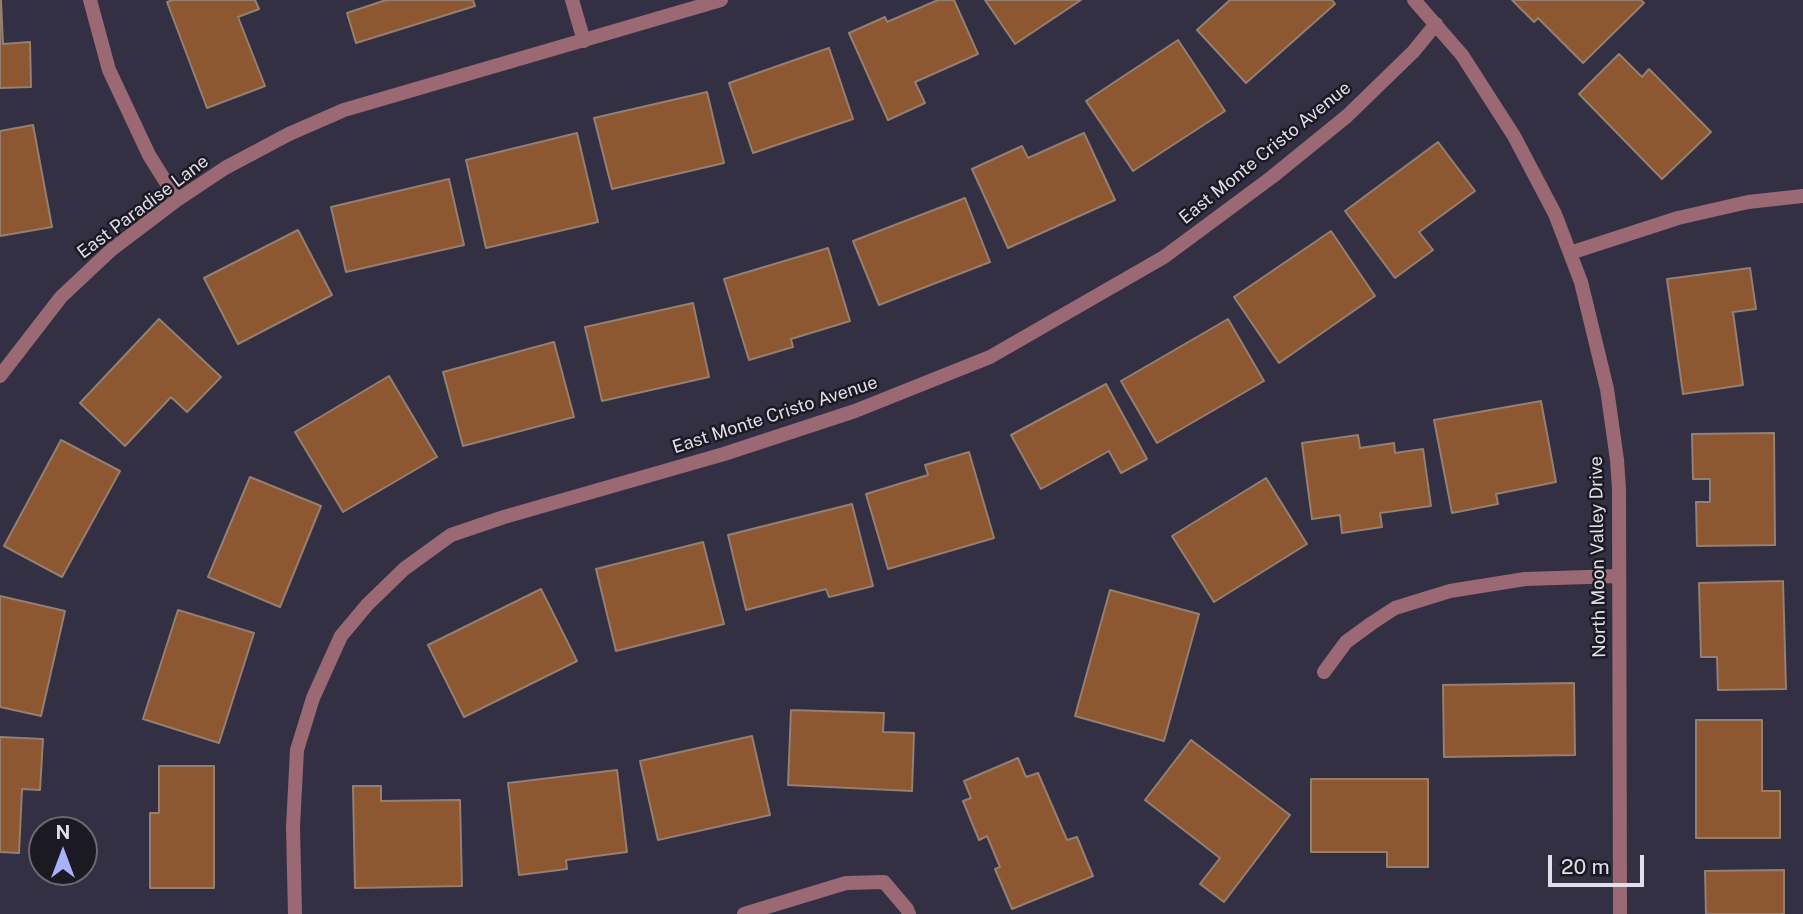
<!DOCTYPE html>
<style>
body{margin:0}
#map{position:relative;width:1803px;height:914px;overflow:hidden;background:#343043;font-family:"Public Sans",sans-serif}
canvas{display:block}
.north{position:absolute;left:28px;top:816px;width:70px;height:70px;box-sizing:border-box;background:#1b1922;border:2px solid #6b6873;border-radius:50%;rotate:0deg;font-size:19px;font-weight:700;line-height:28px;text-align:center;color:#e2dfec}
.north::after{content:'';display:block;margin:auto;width:24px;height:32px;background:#a7b1fc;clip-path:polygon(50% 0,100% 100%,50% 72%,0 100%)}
.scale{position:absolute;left:1548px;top:855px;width:96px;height:32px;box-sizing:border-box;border:4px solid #e2dfec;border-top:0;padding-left:9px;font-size:21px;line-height:24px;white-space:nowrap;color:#e2dfec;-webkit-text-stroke:5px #1b1922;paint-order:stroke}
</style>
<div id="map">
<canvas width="1803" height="914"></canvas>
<div class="north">N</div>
<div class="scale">20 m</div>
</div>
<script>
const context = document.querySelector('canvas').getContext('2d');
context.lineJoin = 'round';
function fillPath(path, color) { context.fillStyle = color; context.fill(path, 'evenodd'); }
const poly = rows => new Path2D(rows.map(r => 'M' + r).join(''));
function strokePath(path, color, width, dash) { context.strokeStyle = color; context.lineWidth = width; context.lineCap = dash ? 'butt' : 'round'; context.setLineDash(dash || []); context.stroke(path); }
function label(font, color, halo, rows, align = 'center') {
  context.font = font + ' "Public Sans",sans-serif'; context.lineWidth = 5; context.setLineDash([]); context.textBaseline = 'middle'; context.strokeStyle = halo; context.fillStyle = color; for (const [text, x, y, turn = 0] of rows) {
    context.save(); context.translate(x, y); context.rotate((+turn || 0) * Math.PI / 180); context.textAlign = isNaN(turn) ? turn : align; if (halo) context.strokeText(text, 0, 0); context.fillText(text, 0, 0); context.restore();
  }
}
const building = poly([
 [0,0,1,0,3,44,30,42,31,87,0,88,0,0],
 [173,0,255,0,259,9,238,17,265,86,207,108,167,2,173,0],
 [386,0,473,0,475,6,356,43,347,13,386,0],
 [938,0,954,0,978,54,915,82,925,103,888,120,849,33,885,17,887,22,938,0],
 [985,0,1081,0,1015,44,985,0],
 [1230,0,1332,0,1335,4,1246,83,1197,30,1230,0],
 [1512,0,1641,0,1644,3,1583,63,1538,18,1534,22,1512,0],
 [1178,40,1225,111,1133,171,1086,101,1178,40],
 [829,48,853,119,753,153,729,83,829,48],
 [1619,54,1642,77,1649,69,1711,132,1662,179,1579,94,1619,54],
 [707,92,724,163,612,189,594,118,707,92],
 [33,125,52,227,0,236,0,131,33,125],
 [577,133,598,222,486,248,466,160,577,133],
 [1084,133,1115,200,1008,248,972,169,1022,146,1028,158,1084,133],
 [1438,142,1475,191,1419,232,1433,250,1395,278,1345,211,1438,142],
 [449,179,464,245,346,272,331,207,449,179],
 [965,198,990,262,879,305,853,241,965,198],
 [298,230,332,295,238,344,204,278,298,230],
 [1331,231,1375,296,1279,363,1234,297,1331,231],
 [828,248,850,321,791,339,793,347,749,360,724,279,828,248],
 [1750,268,1756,309,1733,312,1743,385,1683,394,1667,279,1750,268],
 [693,303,709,377,602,401,585,327,693,303],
 [159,319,221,377,187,412,171,397,125,446,80,403,159,319],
 [1228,319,1264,381,1157,443,1121,381,1228,319],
 [554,342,574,417,463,446,443,372,554,342],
 [389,376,437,457,343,512,295,432,389,376],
 [1106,384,1147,459,1121,473,1109,451,1041,489,1011,435,1106,384],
 [1541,401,1556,482,1496,494,1498,504,1452,513,1434,420,1541,401],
 [1774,433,1775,545,1697,546,1696,502,1710,502,1710,479,1693,479,1692,434,1774,433],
 [1358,435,1360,448,1394,443,1395,453,1423,449,1431,506,1380,513,1382,527,1342,533,1340,515,1312,519,1302,443,1358,435],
 [61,440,120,471,62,577,4,546,61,440],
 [969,452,994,538,888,569,866,494,928,475,925,465,969,452],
 [250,477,321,506,280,607,208,577,250,477],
 [1266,478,1307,544,1214,602,1172,536,1266,478],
 [852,504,873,586,829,597,826,589,746,610,728,535,852,504],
 [703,542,724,624,616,651,596,569,703,542],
 [1783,581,1786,689,1718,690,1717,657,1701,657,1699,583,1783,581],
 [541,589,577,661,464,717,428,645,541,589],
 [1110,590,1199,614,1164,741,1075,716,1110,590],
 [0,596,65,611,41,716,0,707,0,596],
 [178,610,254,633,219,743,143,719,178,610],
 [1574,683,1575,755,1444,757,1443,685,1574,683],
 [791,710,884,713,883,732,914,733,912,791,788,785,791,710],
 [1696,720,1762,720,1762,791,1780,791,1780,838,1696,838,1696,720],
 [752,736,770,815,658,840,640,761,752,736],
 [0,737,43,739,40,790,22,789,19,853,0,852,0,737],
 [1191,740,1290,815,1224,902,1200,884,1220,858,1145,800,1191,740],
 [1018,758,1026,777,1038,773,1067,840,1077,837,1093,876,1012,909,995,869,1000,867,987,836,979,840,963,801,971,798,964,781,1018,758],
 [159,766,214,766,214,888,150,888,150,813,159,813,159,766],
 [617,770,627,852,566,860,567,869,519,875,508,783,617,770],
 [1311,779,1428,779,1428,867,1387,867,1387,852,1311,852,1311,779],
 [353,786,381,786,381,801,460,800,462,886,355,888,353,786],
 [1784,870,1784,914,1706,914,1705,871,1784,870]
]);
fillPath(building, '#8c5731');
strokePath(building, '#957f71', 2);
strokePath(poly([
 [90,0,109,70,149,155,177,200],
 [572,0,584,41],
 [1414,0,1462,55,1514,136,1555,214,1581,282,1607,389,1617,460,1619,489,1620,914],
 [1570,253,1678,218,1748,202,1803,196],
 [0,376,61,297,111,250,177,200,225,168,289,134,344,110,721,0],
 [1324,672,1346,642,1372,623,1395,608,1450,591,1525,579,1618,576],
 [295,914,293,827,297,750,313,698,341,636,367,605,404,569,451,535,504,517,724,454,855,411,990,357,1164,257,1272,177,1347,116,1413,52,1436,24],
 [744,914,846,883,884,882,907,909,909,914]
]), '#9b6974', 14);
label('18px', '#e2dfec', '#1b1922', [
 ["East Monte Cristo Avenue",1265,153,-39],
 ["East Paradise Lane",143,207,-37],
 ["East Monte Cristo Avenue",775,415,-18],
 ["North Moon Valley Drive",1598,557,-91]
]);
</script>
